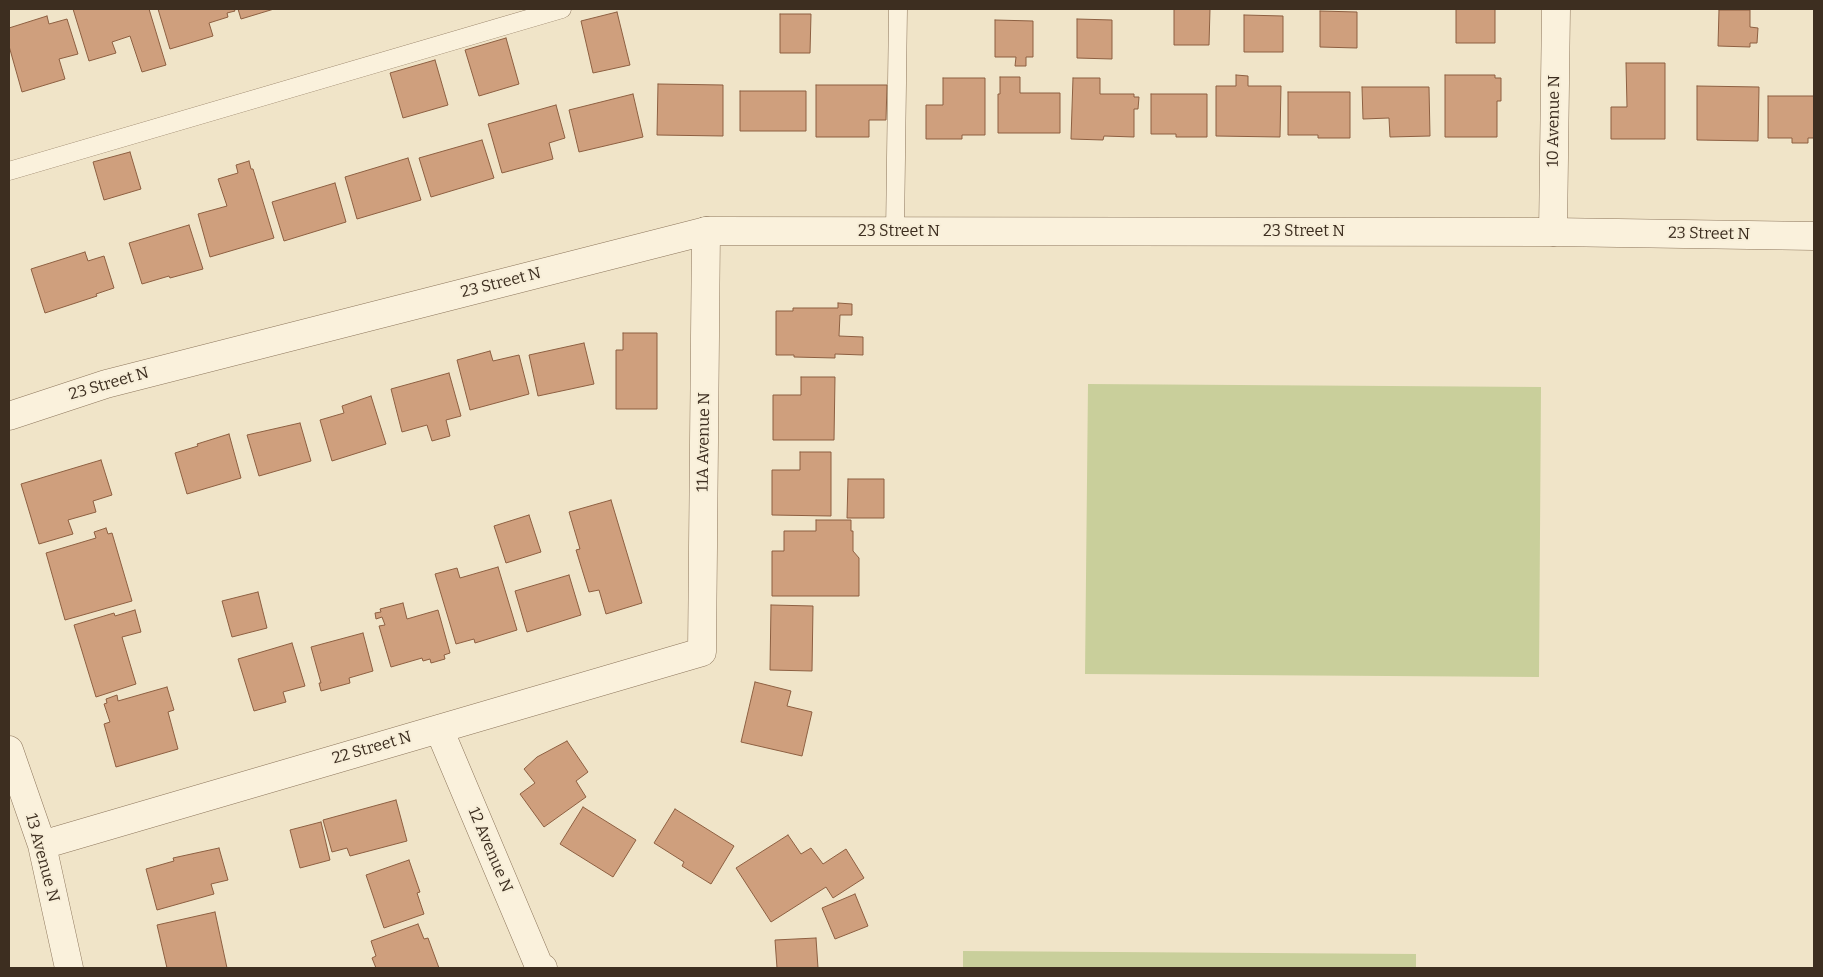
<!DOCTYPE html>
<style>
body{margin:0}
#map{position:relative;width:1823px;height:977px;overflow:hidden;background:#f0e4c8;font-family:Bitter,serif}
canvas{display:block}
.frame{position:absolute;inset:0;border:10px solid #3d2e20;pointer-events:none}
</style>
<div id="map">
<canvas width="1823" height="977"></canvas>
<div class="frame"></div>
</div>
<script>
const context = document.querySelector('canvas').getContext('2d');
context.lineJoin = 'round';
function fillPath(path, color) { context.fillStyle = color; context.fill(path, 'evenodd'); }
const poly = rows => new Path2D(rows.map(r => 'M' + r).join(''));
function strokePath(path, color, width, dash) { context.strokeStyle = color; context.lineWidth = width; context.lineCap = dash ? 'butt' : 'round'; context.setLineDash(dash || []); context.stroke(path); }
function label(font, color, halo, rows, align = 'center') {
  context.font = font + ' Bitter,serif'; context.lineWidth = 4; context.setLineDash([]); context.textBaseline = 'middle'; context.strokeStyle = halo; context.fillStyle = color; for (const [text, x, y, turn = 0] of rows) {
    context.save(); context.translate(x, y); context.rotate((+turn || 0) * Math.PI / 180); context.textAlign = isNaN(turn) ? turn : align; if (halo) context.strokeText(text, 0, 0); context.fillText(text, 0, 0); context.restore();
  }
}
fillPath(poly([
 [1088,384,1541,387,1539,677,1085,674],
 [963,951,1416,954,1416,968,963,968]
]), '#c9cf9b');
const building = poly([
 [73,9,149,9,166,65,142,72,130,36,112,42,116,53,89,61,73,9],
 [158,9,234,9,235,11,227,13,228,17,209,23,213,36,170,49,158,9],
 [238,9,274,9,241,19,238,9],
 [1174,9,1210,9,1209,45,1174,45,1174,9],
 [1456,9,1495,9,1495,43,1456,43,1456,9],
 [1719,10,1750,10,1750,27,1758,28,1757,43,1750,43,1750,47,1718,46,1719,10],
 [1320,11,1357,12,1357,48,1320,47,1320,11],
 [617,12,630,65,593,73,581,21,617,12],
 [780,14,811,14,810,53,780,53,780,14],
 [1244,15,1283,16,1283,52,1244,52,1244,15],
 [47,16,49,24,67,19,78,54,59,59,65,79,22,92,9,46,9,28,47,16],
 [1077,19,1112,20,1112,59,1077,58,1077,19],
 [995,20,1033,21,1033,57,1026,57,1026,66,1015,66,1016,57,995,57,995,20],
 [506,38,519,84,479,96,465,50,506,38],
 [435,60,448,105,403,118,390,73,435,60],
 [1626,63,1665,63,1665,139,1611,139,1611,107,1627,107,1626,63],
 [1236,75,1248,76,1248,86,1281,86,1280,137,1216,136,1216,86,1236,86,1236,75],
 [1445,75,1495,75,1495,78,1501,78,1501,101,1497,101,1497,137,1445,137,1445,75],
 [1000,77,1020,77,1020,93,1060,93,1060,133,998,133,998,94,1000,94,1000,77],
 [943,78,985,78,985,135,962,135,962,139,926,139,926,105,943,105,943,78],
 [1073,78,1100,78,1100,94,1134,94,1134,97,1139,97,1138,109,1134,109,1134,137,1104,136,1103,140,1071,139,1073,78],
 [658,84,723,85,723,136,657,135,658,84],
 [816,85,887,85,886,120,869,120,869,137,816,137,816,85],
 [1697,86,1759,87,1758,141,1697,140,1697,86],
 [1362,87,1429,87,1430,136,1390,137,1389,118,1363,119,1362,87],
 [740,91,806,91,806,131,740,131,740,91],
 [1288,92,1350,92,1350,138,1318,138,1318,135,1288,135,1288,92],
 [633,94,643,137,579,152,569,110,633,94],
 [1151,94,1207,94,1207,137,1176,137,1176,134,1151,134,1151,94],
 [1768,96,1814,96,1814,138,1808,138,1808,143,1792,143,1792,138,1768,138,1768,96],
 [556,105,565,138,549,143,553,159,502,173,488,124,556,105],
 [482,140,494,178,431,197,419,158,482,140],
 [130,152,141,189,104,200,93,162,130,152],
 [408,158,421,200,357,219,345,177,408,158],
 [249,161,251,169,253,169,274,238,210,257,198,214,227,206,218,179,238,173,236,165,249,161],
 [335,183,346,222,284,241,272,202,335,183],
 [189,225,203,269,170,278,169,276,142,284,129,243,189,225],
 [85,252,88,261,104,256,114,288,96,294,97,296,45,313,31,269,85,252],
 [838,303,852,304,852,315,840,315,839,336,863,337,863,355,835,354,835,358,794,357,794,355,776,355,776,311,793,311,793,308,838,308,838,303],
 [623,333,657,333,657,409,616,409,616,350,623,350,623,333],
 [584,343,594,384,538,396,529,355,584,343],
 [490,351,493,361,519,355,529,394,470,410,457,360,490,351],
 [449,373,461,416,446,420,450,436,432,441,427,425,402,432,391,389,449,373],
 [801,377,835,377,834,440,773,440,773,395,801,395,801,377],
 [371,396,386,444,332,461,320,420,344,413,342,406,371,396],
 [300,423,311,461,259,476,247,435,300,423],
 [229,434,241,478,187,494,175,453,198,446,197,444,229,434],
 [800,452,831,452,831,516,772,515,772,470,800,470,800,452],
 [101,460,112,495,93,501,96,512,68,520,73,534,39,544,21,484,101,460],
 [848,479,884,479,884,518,847,518,848,479],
 [611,500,642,603,606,614,599,590,589,592,576,550,580,549,569,512,611,500],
 [529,515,541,552,506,563,494,526,529,515],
 [816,520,851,520,851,531,853,531,853,551,859,558,859,596,772,596,772,551,784,551,784,531,816,531,816,520],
 [106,528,108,534,112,533,132,601,65,620,46,553,96,538,94,532,106,528],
 [498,567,517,630,475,643,474,639,456,644,435,574,457,568,460,578,498,567],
 [569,575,581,615,527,632,515,591,569,575],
 [258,592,267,628,232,637,222,601,258,592],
 [403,603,407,619,438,610,450,653,444,655,445,659,431,663,430,659,423,661,422,658,391,667,379,626,385,625,382,617,376,619,375,613,381,612,380,609,403,603],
 [771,605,813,606,812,671,770,670,771,605],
 [135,610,141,632,122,637,136,684,96,697,74,625,114,613,115,616,135,610],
 [363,633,373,671,349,678,350,683,321,691,319,683,321,683,311,647,363,633],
 [292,643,305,686,283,692,286,702,254,711,238,659,292,643],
 [755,682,791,691,787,706,812,712,802,756,741,742,755,682],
 [167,687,174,710,168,712,178,749,116,767,104,724,110,722,104,704,107,703,106,699,117,695,118,701,167,687],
 [567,741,588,772,576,781,586,797,544,827,520,794,535,783,524,769,537,757,567,741],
 [396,800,407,841,350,856,347,848,332,852,323,820,396,800],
 [583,807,636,840,613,877,560,844,583,807],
 [675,809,734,846,711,884,682,866,684,862,654,843,675,809],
 [321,822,330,860,300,868,290,830,321,822],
 [788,835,801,854,811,848,823,864,846,849,864,878,833,898,826,887,771,922,736,868,788,835],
 [219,848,228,880,211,884,214,894,157,910,146,869,174,861,173,858,219,848],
 [409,860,420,892,417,893,424,914,384,928,366,875,409,860],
 [855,894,868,926,835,939,822,908,855,894],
 [215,912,227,968,167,968,157,925,215,912],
 [418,924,424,939,428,938,439,968,376,968,372,958,376,956,371,941,418,924],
 [816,938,818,968,777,968,775,940,816,938]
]);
fillPath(building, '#cf9f7d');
strokePath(building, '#8d5f41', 1);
const service = poly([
 [9,171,562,9],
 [895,232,898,9]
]);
const minor = poly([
 [1553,232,1556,9],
 [439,729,539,966,543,968],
 [9,750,42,845,69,968],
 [42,845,702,652,706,231]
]);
const tertiary = poly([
 [9,416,106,384,706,231,1553,232,1814,236]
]);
strokePath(service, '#8d765c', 19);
strokePath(minor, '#8d765c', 29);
strokePath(tertiary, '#8d765c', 29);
strokePath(service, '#faf1dc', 18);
strokePath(minor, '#faf1dc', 28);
strokePath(tertiary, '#faf1dc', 28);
label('16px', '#3d2e20', '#f7eed8', [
 ["10 Avenue N",1554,121,-89],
 ["23 Street N",899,232],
 ["23 Street N",1304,232],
 ["23 Street N",1709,234,1],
 ["23 Street N",501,283,-14],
 ["23 Street N",109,384,-16],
 ["11A Avenue N",704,442,-89],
 ["22 Street N",372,748,-16],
 ["12 Avenue N",490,850,67],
 ["13 Avenue N",42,858,75]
]);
</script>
